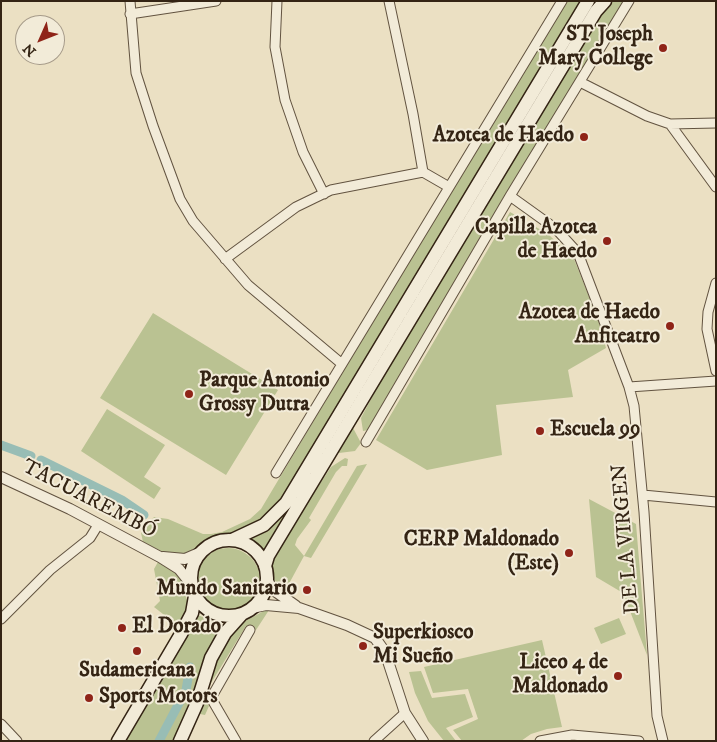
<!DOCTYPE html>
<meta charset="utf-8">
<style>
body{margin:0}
#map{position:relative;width:717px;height:742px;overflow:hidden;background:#ebe0c3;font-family:"IM FELL DW Pica",serif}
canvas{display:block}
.frame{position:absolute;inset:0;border:2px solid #342414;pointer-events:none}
.north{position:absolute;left:15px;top:15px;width:50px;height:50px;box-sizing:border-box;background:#f2ebd8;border:1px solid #a69b8a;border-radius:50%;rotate:226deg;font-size:14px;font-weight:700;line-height:20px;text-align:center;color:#342414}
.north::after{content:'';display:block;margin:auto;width:18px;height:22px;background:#8f2418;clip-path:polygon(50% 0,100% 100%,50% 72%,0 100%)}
</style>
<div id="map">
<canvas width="717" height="742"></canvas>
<div class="frame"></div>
<div class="north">N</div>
</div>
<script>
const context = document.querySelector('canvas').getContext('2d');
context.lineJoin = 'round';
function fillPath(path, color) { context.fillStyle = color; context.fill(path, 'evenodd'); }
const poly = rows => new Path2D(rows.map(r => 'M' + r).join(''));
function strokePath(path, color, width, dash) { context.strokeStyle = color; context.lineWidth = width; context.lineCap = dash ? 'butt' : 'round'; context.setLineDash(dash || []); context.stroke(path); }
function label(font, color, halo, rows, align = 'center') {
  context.font = font + ' "IM FELL DW Pica",serif'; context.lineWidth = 4; context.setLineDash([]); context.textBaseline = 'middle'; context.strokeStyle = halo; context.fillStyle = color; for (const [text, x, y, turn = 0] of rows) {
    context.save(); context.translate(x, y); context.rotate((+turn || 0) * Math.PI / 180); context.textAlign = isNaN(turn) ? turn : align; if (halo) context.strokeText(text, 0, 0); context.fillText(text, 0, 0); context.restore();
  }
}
fillPath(poly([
 [564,1,583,1,510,119,283,500,265,518,234,534,207,540,187,554,167,554,143,542,141,533,154,517,168,519,203,534,211,534,222,532,250,519,261,509],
 [592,1,598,1,263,553,247,539,265,530],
 [610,1,626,1,506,193,368,430,363,431,361,418,379,384,381,377,598,16],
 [510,212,548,234,574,259,598,319,606,348,568,370,573,397,496,405,502,455,427,470,376,440],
 [153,313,278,390,226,475,100,398],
 [107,409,165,445,144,477,161,488,154,499,81,451],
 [352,426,361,443,355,451,339,453,337,451],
 [345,458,348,459,347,466,342,466,336,472,309,518,311,520,297,539,295,545,304,556,357,466,367,464,311,558,304,556,285,591,272,578,271,558,331,467],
 [589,499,636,524,647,655,623,593,596,577],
 '196 580a32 32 0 1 1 64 0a32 32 0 1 1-64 0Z',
 [158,562,177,571,181,578,188,604,187,610,177,625,154,607,160,601,154,569],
 [271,607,256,630,246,626,208,688,206,699,209,706,205,715,200,714,208,678,222,643,240,624],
 [198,615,223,626,206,655,193,701,175,741,123,741],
 [619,618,626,634,601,644,594,628],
 [542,640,562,727,547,729,531,734,521,741,462,741,453,730,478,719,468,689,433,693,424,667],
 [421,671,432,698,465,694,473,717,446,728,456,741,444,741,428,721,415,693,409,672]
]), '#bac292');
strokePath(poly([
 [1,445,31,456],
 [41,460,122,500,144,515],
 [159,741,186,690,190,667]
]), '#98bdb5', 9);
const minor = poly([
 [130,1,136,73,153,126,180,199,193,221,248,285,342,364],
 [277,1,275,47,285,100,303,152,324,194],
 [389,1,413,114,423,172],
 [130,14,216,1],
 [580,82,647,116,670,124,716,123],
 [670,124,716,187],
 [510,196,556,229,578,253,629,387,634,406,644,512,657,716,663,741],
 [225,259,296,207,331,190,423,172,449,187],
 [716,283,708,312,707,329,716,371],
 [629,387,716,381],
 [366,442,510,196,629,1],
 [276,473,562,1],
 [643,495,716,502],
 [1,619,50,570,90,538,98,525],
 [1,724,17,741],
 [236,741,211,698,250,630],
 [374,741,405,713],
 [540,741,572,735,639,741]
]);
const tertiary = poly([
 [1,477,70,509,160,557,179,569,191,584],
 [163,557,185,559,201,552],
 [267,579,272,589,296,606],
 [252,608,266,605,299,608,347,625,375,638,385,652,405,713,423,741]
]);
const secondary = poly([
 [232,540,264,525,286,503,588,1],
 '191 578a38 38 0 1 1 76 0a38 38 0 1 1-76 0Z',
 [265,566,268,556,596,11,605,1],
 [118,741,181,634,192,613,195,596],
 [180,741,197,703,211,658,225,633,242,614]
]);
strokePath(minor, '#625340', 11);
strokePath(tertiary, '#625340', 12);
strokePath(secondary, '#342414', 15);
strokePath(minor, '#f2ebd8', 9);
strokePath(tertiary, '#f2ebd8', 10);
strokePath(secondary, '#f2ebd8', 12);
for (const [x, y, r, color] of [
 [663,48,5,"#8f2418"],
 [584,137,5,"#8f2418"],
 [607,241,5,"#8f2418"],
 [670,326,5,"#8f2418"],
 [189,394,5,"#8f2418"],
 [540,431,5,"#8f2418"],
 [569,553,5,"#8f2418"],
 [307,590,5,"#8f2418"],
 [122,628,5,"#8f2418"],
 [363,646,5,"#8f2418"],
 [137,651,5,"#8f2418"],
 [618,676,5,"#8f2418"],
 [89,698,5,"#8f2418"]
]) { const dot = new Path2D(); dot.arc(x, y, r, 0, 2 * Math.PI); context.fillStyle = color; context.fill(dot); strokePath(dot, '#f2ebd8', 2); }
label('bold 21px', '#342414', '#f2ebd8', [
 ["ST Joseph",653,36],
 ["Mary College",653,60],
 ["Azotea de Haedo",574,137],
 ["Capilla Azotea",597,229],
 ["de Haedo",597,253],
 ["Azotea de Haedo",660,314],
 ["Anfiteatro",660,338],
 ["Parque Antonio",199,382,"left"],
 ["Grossy Dutra",199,406,"left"],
 ["Escuela 99",550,431,"left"],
 ["CERP Maldonado",559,541],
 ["(Este)",559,565],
 ["Mundo Sanitario",297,590],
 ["El Dorado",132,628,"left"],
 ["Superkiosco",373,634,"left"],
 ["Mi Sueño",373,658,"left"],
 ["Liceo 4 de",608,664],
 ["Maldonado",608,688],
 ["Sudamericana",137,672,"center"],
 ["Sports Motors",99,698,"left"]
], 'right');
label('21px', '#342414', '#f2ebd8', [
 ["TACUAREMBÓ",89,500,27],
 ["DE LA VIRGEN",627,539,-95]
]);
</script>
